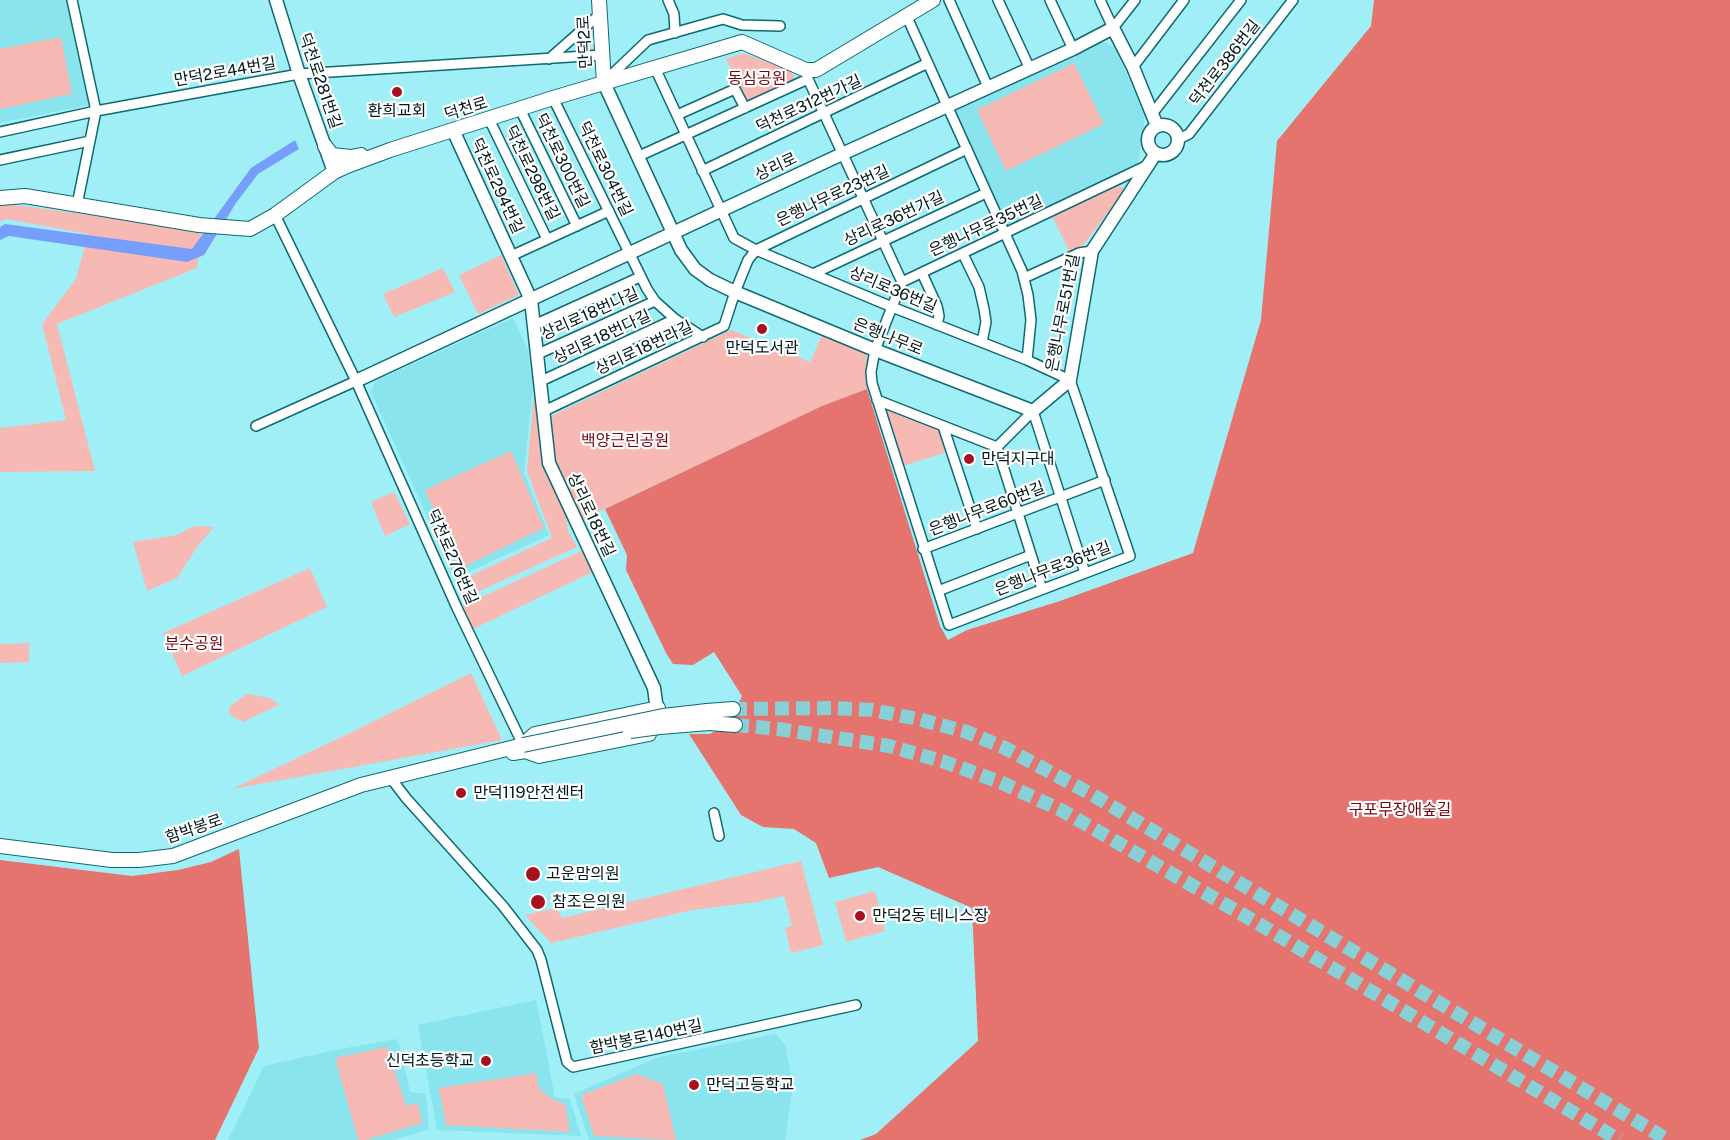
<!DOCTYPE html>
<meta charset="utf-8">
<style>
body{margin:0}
canvas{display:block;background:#a0eff7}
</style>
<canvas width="1730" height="1140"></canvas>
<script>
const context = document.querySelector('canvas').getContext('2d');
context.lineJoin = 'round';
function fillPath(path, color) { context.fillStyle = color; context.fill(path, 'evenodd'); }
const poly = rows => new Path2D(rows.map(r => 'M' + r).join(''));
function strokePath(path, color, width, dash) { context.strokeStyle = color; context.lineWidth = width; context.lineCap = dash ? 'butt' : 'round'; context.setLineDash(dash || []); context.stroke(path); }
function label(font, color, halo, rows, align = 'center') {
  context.font = font + ' "Public Sans","Noto Sans KR",sans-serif'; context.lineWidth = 4.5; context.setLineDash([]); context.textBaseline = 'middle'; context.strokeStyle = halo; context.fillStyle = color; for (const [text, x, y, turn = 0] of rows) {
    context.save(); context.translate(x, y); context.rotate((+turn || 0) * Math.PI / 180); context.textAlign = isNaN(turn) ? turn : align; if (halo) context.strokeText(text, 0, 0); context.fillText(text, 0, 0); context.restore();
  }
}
fillPath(poly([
 [0,0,67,0,89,105,0,123],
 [1098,41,1107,43,1115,48,1145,115,1138,166,1009,228,1004,223,956,113,958,106],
 [513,318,528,350,533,385,524,473,549,535,455,578,371,392,375,381],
 [536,1000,555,1097,570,1099,581,1136,437,1130,418,1025],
 [776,1034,785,1045,791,1076,792,1093,785,1140,589,1140,574,1094,659,1057],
 [396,1039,399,1044,410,1092,426,1094,429,1129,393,1140,228,1140,264,1066,335,1050]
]), '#89e4ee');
fillPath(poly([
 [61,37,72,94,0,109,0,49],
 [743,53,790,70,796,80,748,105,726,59],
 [1074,63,1104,124,1006,171,977,110],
 [1117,184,1125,190,1081,248,1070,253,1052,216],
 [0,203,202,230,197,268,57,324,95,471,0,472,0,428,66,420,42,324,76,279,88,234,5,219,0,221],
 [501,255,519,295,478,314,459,275],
 [443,268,455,292,394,317,383,294],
 [731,330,810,362,823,333,867,352,867,389,822,406,581,520,556,462,551,416],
 [535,383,542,463,566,516,568,531,577,547,464,598,457,582,552,538,527,471],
 [888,407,938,427,947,452,900,467,883,408],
 [511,451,544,528,459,569,425,490],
 [394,492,410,524,385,536,371,502],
 [194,526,214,527,199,544,177,578,147,591,133,542,177,535],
 [588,548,599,569,473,629,462,606],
 [310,568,327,607,182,676,163,633],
 [29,643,29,662,0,663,0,644],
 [471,673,502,740,232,789,354,731],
 [247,694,270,698,279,705,243,722,229,714,230,706],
 [801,861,823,945,791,953,785,928,792,926,784,896,757,902,692,910,551,943,525,915,556,908,562,918],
 [875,891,885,931,846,942,835,902],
 [387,1047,406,1106,418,1103,422,1123,366,1140,358,1140,335,1058],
 [536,1073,539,1089,552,1099,565,1104,570,1132,446,1125,439,1088],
 [637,1074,663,1084,676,1140,594,1136,581,1095]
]), '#f7b9b3');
fillPath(poly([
 [1374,0,1730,0,1730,1140,860,1140,876,1134,978,1041,972,908,878,867,829,878,816,843,794,829,763,827,741,815,689,734,710,734,725,725,735,711,742,696,714,652,693,665,673,664,666,653,626,570,627,555,605,509,822,406,867,389,940,626,948,640,967,630,1060,601,1193,553,1261,320,1277,141,1371,26],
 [239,849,259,1048,215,1140,0,1140,0,860,132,876,178,870,211,862]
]), '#e6746e');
fillPath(poly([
 [295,140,299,149,258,174,236,203,204,255,187,262,9,236,0,240,0,227,5,224,192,249,251,168]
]), '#769ffb');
strokePath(poly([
 [733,709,832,708,872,710,918,719,967,732,1005,748,1093,795,1668,1140],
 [735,725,779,729,889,746,942,761,1000,782,1061,810,1259,924,1619,1140]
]), '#88cfd6', 14, [14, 7]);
const minor = poly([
 [72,0,96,111,77,205],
 [668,0,674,14,675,33],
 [949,0,988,87],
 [998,0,1030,69],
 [1050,0,1073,49],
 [1100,0,1113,28,1135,0],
 [907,17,1022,271,1028,295,1031,320,1027,360],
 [549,59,600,14],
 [1133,67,1184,0],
 [655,68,734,238,756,250,892,307,1027,360,1070,380,1130,556,949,625,872,383,871,372,875,350,892,307,902,282,1148,165],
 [806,70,808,79,902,282],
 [605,81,648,40,723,19,742,25,780,26],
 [553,98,647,289,655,301,675,319,703,337],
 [520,109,577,226],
 [1152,114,1241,0],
 [677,115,735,89,745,108],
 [489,119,547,239],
 [0,132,96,111,299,74,602,55],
 [1177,140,1189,134,1293,0],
 [637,157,808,79],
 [0,160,90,141],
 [702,171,928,63],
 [275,215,356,381,457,608,523,745],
 [963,254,979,287,984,309,986,322,982,342],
 [511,256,609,211],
 [815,273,986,193],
 [922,273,937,306,939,316,937,325],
 [1024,278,1079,253,1092,251],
 [534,325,640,277],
 [538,354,655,301],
 [541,381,675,319],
 [877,400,997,447],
 [544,411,724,326,735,292,748,260,756,250,967,149],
 [256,426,356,381],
 [943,426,977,529],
 [997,447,1033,411,1085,573],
 [997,447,1042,589],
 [923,549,1105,480],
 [938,591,1031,555],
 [390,777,406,798,503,906,537,950,541,960,567,1062,573,1067,856,1005],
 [714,813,719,836]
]);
const tertiary = poly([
 [276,0,299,74,334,172],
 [604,83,681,250,695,269,710,280,735,292,875,350,1033,411,1070,380,1092,251,1156,153],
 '1148 140a15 15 0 1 1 30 0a15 15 0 1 1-30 0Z',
 [453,130,531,300,549,463,654,688,658,717],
 [356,381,842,154,1073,49,1113,28,1133,67,1157,126]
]);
const secondary = poly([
 [599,0,604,83],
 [325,146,332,155,351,157,361,155],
 [0,198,25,196,199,225,250,229,275,215,334,172,347,166,390,150,553,98,742,42,806,70,816,70,933,0],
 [707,711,733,709],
 [709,723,735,725],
 [513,753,525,751,539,756,649,734],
 [0,846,112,860,139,860,173,856,361,785,523,745,535,734,658,708]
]);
strokePath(minor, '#0f6971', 12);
strokePath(tertiary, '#0f6971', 15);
strokePath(secondary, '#0f6971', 16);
strokePath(minor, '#fff', 9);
strokePath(tertiary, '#fff', 12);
strokePath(secondary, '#fff', 14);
const secondaryBridge = poly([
 [630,731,660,727,709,723],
 [523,745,663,716,707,711]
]);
strokePath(secondaryBridge, '#0f6971', 16, []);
strokePath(secondaryBridge, '#fff', 14);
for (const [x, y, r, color] of [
 [397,92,6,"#a7101f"],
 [762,329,6,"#a7101f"],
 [969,459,6,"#a7101f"],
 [461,793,6,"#a7101f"],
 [533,874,8,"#a7101f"],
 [538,902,8,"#a7101f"],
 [860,916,6,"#a7101f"],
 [486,1061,6,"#a7101f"],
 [694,1085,6,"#a7101f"]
]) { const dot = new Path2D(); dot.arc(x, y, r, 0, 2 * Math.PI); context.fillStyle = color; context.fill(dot); strokePath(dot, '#fff', 2); }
label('16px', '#01181a', '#fff', [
 ["만덕2로",585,42,-93],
 ["덕천로386번길",1225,63,-52],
 ["만덕2로44번길",225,72,-10],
 ["덕천로281번길",320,81,71],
 ["덕천로312번가길",809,104,-25],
 ["덕천로",466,109,-17],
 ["덕천로300번길",562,161,64],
 ["상리로",776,167,-25],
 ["덕천로304번길",605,169,64],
 ["덕천로298번길",532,173,64],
 ["덕천로294번길",497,186,65],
 ["은행나무로23번길",833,196,-25],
 ["상리로36번가길",894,219,-25],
 ["은행나무로35번길",986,226,-25],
 ["상리로36번길",893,290,23],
 ["은행나무로51번길",1063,313,-79],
 ["상리로18번나길",590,314,-24],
 ["상리로18번다길",602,337,-25],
 ["은행나무로",888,337,22],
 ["상리로18번라길",644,348,-25],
 ["은행나무로60번길",987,509,-21],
 ["상리로18번길",591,515,65],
 ["덕천로276번길",452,557,66],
 ["은행나무로36번길",1053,569,-21],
 ["함박봉로",194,829,-19],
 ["함박봉로140번길",646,1037,-12]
]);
label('16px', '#730712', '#fff', [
 ["동심공원",757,79],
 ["백양근린공원",625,441],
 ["분수공원",194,644],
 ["구포무장애숲길",1400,810]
]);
label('16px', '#01181a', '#fff', [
 ["환희교회",397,111,"center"],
 ["만덕도서관",762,348,"center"],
 ["만덕지구대",981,459],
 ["만덕119안전센터",473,793],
 ["고운맘의원",546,874],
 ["참조은의원",552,902],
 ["만덕2동 테니스장",872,916],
 ["신덕초등학교",474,1061,"right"],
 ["만덕고등학교",706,1085]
], 'left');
</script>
